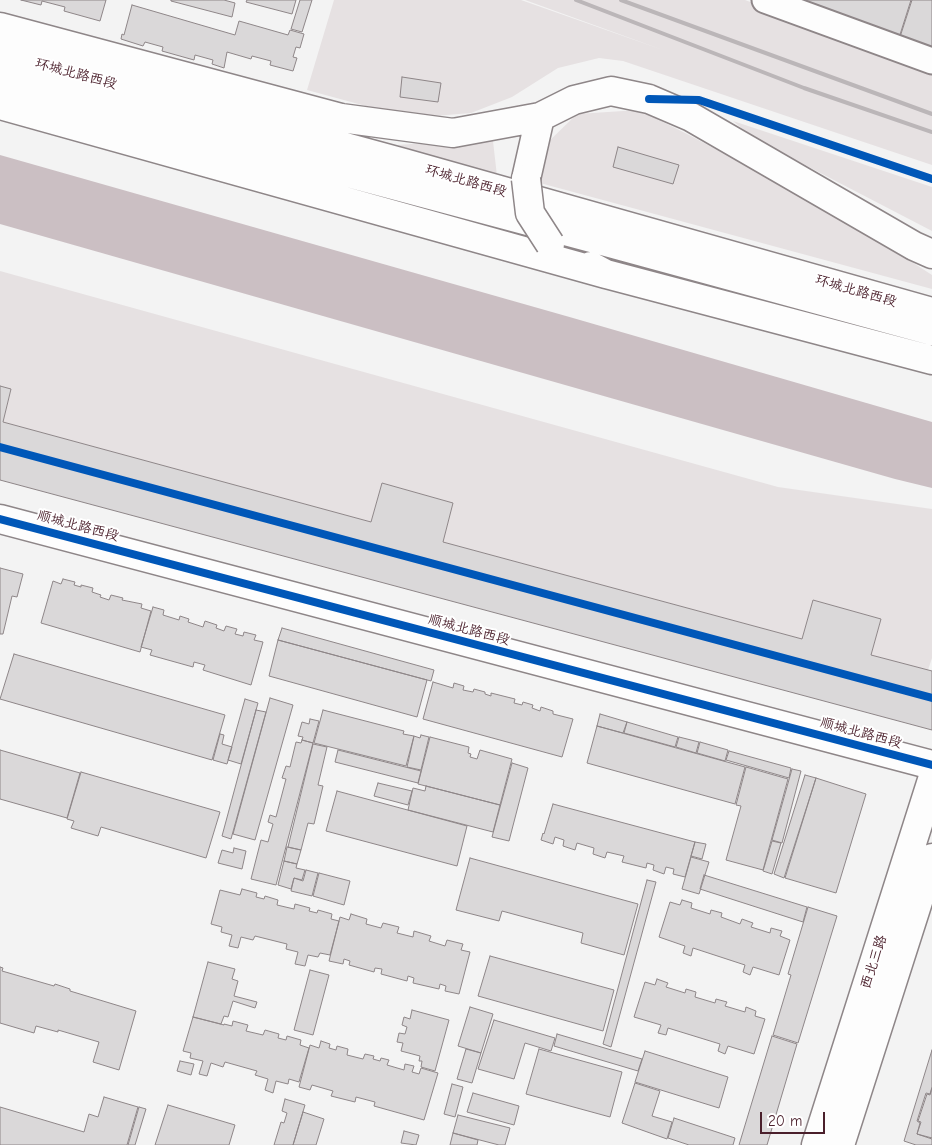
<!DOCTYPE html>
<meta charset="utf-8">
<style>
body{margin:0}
#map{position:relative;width:932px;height:1145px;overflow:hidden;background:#f3f3f3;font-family:"Comic Neue",sans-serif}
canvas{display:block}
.scale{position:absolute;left:760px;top:1112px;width:65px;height:22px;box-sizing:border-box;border:2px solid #4a1f2b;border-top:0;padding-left:6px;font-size:15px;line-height:18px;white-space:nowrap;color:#4a1f2b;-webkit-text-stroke:4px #fff;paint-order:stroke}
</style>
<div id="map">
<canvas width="932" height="1145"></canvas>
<div class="scale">20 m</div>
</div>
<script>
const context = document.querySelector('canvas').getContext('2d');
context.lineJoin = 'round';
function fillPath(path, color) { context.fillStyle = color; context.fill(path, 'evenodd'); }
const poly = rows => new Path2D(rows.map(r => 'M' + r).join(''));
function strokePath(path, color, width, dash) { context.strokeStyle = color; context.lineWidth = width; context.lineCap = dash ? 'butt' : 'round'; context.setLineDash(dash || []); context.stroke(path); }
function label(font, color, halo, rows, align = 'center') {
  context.font = font + ' "Comic Neue","LXGW WenKai TC",sans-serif'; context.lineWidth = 4; context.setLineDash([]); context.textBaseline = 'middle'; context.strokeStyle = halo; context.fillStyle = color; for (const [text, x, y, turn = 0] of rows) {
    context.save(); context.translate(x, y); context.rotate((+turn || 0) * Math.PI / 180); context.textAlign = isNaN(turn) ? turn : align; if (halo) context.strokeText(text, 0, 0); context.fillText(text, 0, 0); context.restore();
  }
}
fillPath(poly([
 [334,0,521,0,663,50,525,0,745,0,932,69,932,165,623,61,599,58,558,68,512,97,471,113,410,118,307,90],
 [639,110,689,135,761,173,898,253,932,275,932,289,540,183,545,145,577,114],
 [733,121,932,187,932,231,753,138],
 [471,140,493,141,497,176,397,145],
 [0,271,778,487,932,509,932,658,928,670,871,655,881,619,813,600,802,639,443,542,453,503,382,483,371,522,3,422,11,390,0,386]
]), '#e6e1e2');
fillPath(poly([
 [0,155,573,318,932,422,932,488,895,479,0,224]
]), '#cbbfc3');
const building = poly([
 [21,0,106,0,100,21,64,11,65,7,42,1,41,5,21,0],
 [171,0,224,0,235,3,232,17,171,1,171,0],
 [247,0,296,0,292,14,246,2,247,0],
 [300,0,312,0,302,32,291,29,300,0],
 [786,0,911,0,898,41,786,0],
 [912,0,932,0,932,50,899,40,912,0],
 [132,5,235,35,239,21,288,35,290,30,304,34,300,48,296,47,293,57,297,58,293,71,270,65,271,61,252,56,251,59,227,52,224,68,212,64,213,60,195,55,194,60,162,51,163,47,145,42,143,46,121,39,122,34,124,35,132,5],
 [402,77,441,83,438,102,400,97,402,77],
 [618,147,679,165,673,184,613,167,618,147],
 [0,386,11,389,3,422,371,522,382,483,453,503,443,542,802,639,813,600,881,619,871,655,932,671,932,730,0,480,0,386],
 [0,568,23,574,17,597,12,596,3,634,0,634,0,568],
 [63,579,75,582,74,585,81,587,81,585,93,588,92,592,101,595,100,597,109,600,111,595,123,598,122,600,142,604,141,608,151,611,140,652,41,623,53,581,61,584,63,579],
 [153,607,164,610,163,615,179,620,180,616,189,619,188,622,203,627,205,621,217,625,216,628,224,631,226,626,237,629,235,634,243,636,244,632,256,635,254,640,263,642,251,685,203,670,205,665,194,662,193,667,150,655,152,650,141,647,153,607],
 [282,628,434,670,431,681,278,640,282,628],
 [278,640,427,680,417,717,269,676,278,640],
 [14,654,225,715,212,760,0,699,14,654],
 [433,682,453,688,454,683,464,686,463,690,473,692,474,689,485,692,485,694,491,696,491,693,515,699,514,703,522,705,523,702,533,705,532,708,540,711,541,707,553,711,553,714,573,719,562,757,423,719,433,682],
 [270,698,293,705,255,840,233,834,270,698],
 [245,699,258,703,241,764,228,760,245,699],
 [256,710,266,712,231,839,222,836,256,710],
 [323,710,404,731,403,734,414,736,406,766,314,743,323,710],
 [600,714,627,722,623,733,597,726,600,714],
 [310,719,319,721,313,743,302,740,303,737,298,736,302,722,309,724,310,719],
 [627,722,678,737,675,747,624,733,627,722],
 [597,726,745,767,735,804,587,763,597,726],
 [220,734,224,735,222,744,232,747,227,764,213,760,220,734],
 [421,735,429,737,421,770,407,767,414,736,420,738,421,735],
 [430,737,469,747,468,753,471,754,470,757,477,759,480,750,512,759,500,805,418,784,430,737],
 [679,737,699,742,696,753,676,747,679,737],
 [302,740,313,743,276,885,251,879,261,840,268,842,273,824,268,822,270,815,276,817,286,779,282,778,286,766,290,767,296,742,301,743,302,740],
 [700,742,728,750,725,761,697,753,700,742],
 [313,744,327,747,318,785,323,786,314,824,308,823,301,850,288,847,313,744],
 [0,750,80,773,67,818,0,799,0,750],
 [338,750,421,771,418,783,335,762,338,750],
 [729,751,791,768,789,778,726,760,729,751],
 [512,763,528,768,509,841,492,837,512,763],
 [746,767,788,779,763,870,726,860,741,806,736,805,746,767],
 [792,769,801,771,782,843,772,840,792,769],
 [81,772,220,812,206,858,101,827,98,836,71,828,74,821,67,819,81,772],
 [805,775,816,778,784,878,774,874,805,775],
 [816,778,866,794,836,893,785,878,816,778],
 [378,783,412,791,408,805,374,796,378,783],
 [426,786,500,805,493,832,408,810,413,788,425,791,426,786],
 [337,791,467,826,457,866,326,831,337,791],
 [553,804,695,842,685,877,673,874,674,869,666,867,664,874,653,870,654,865,647,863,646,868,622,862,624,856,607,852,605,858,593,854,594,848,577,843,575,850,563,846,564,840,555,837,553,844,541,840,543,833,544,834,553,804],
 [772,841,781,843,772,874,763,871,772,841],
 [695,842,706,844,702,859,691,856,695,842],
 [287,847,301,850,297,864,284,861,287,847],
 [234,848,246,851,242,869,218,863,222,850,233,853,234,848],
 [691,857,709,862,699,894,682,889,691,857],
 [470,858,638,904,624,955,581,943,583,933,502,911,499,921,456,910,470,858],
 [284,861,297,864,296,868,305,870,302,880,294,878,291,889,278,885,284,861],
 [306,870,318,873,312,896,291,891,294,878,303,881,306,870],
 [319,873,350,881,344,905,313,896,319,873],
 [704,875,807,907,803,922,700,889,704,875],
 [647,880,656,882,611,1047,603,1044,647,880],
 [242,889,257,893,256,897,264,899,265,896,278,900,277,905,294,909,295,904,310,908,309,911,317,913,318,910,332,914,331,919,339,921,330,955,320,953,318,957,308,955,305,966,295,964,298,952,286,949,287,944,255,936,253,940,241,937,238,948,229,946,232,935,221,932,222,927,211,924,220,890,240,895,242,889],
 [682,900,692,903,691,908,710,914,711,910,722,913,721,917,740,924,742,919,753,923,751,927,770,933,771,928,782,931,780,936,790,940,779,975,753,967,750,975,743,972,745,965,693,948,691,956,683,953,685,946,659,937,670,902,680,905,682,900],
 [808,907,837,916,798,1043,773,1035,791,975,788,974,808,907],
 [351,914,367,919,366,924,381,928,383,923,399,927,397,933,413,937,414,931,431,936,429,941,445,946,447,940,463,944,461,950,470,952,459,994,445,991,446,986,440,984,439,989,413,983,414,978,408,976,407,981,381,974,382,969,375,968,374,972,349,965,350,961,344,959,343,964,329,961,340,917,349,920,351,914],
 [490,956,614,990,603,1031,478,996,490,956],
 [208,962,235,969,232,979,238,981,234,996,257,1002,255,1008,233,1001,228,1017,224,1016,221,1024,193,1017,208,962],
 [0,967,3,968,2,971,54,986,55,984,70,989,70,991,136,1011,119,1070,93,1062,99,1042,58,1030,58,1032,36,1026,34,1033,0,1023,0,967],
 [310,970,329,975,313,1035,294,1030,310,970],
 [657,979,668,983,666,987,685,993,686,989,696,992,695,997,715,1003,716,999,727,1002,725,1006,745,1012,746,1007,756,1011,755,1016,765,1019,754,1054,728,1046,725,1054,718,1051,720,1044,668,1028,666,1035,658,1033,661,1025,634,1017,645,982,655,985,657,979],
 [470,1007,493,1014,481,1053,458,1046,470,1007],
 [412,1010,449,1020,435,1071,421,1067,422,1061,419,1061,420,1056,401,1051,403,1043,397,1042,399,1033,405,1034,407,1027,402,1025,404,1017,410,1019,412,1010],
 [193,1017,224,1025,224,1024,232,1026,233,1021,248,1025,246,1031,263,1035,265,1030,279,1034,278,1038,286,1040,287,1036,301,1040,300,1045,309,1048,299,1082,289,1079,288,1084,276,1081,273,1093,265,1090,268,1079,255,1075,257,1071,225,1062,223,1067,211,1063,207,1076,199,1074,203,1061,190,1058,191,1053,183,1051,193,1017],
 [494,1020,555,1038,551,1051,525,1043,514,1079,478,1069,494,1020],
 [557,1034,642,1059,638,1071,554,1046,557,1034],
 [772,1036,797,1044,767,1145,739,1145,772,1036],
 [321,1041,330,1044,329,1048,336,1050,337,1046,348,1049,347,1055,363,1059,365,1054,374,1056,373,1059,380,1061,381,1058,389,1060,387,1065,404,1070,405,1064,414,1066,412,1072,419,1074,421,1068,438,1073,424,1120,374,1106,375,1102,356,1097,355,1102,331,1096,333,1091,312,1085,310,1090,299,1087,310,1045,319,1048,321,1041],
 [466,1049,481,1053,472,1083,457,1079,466,1049],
 [539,1049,622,1072,610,1117,526,1094,539,1049],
 [932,1050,932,1087,930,1094,926,1093,917,1121,920,1123,917,1134,932,1139,932,1145,916,1145,904,1141,932,1050],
 [645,1051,728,1077,719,1108,635,1082,645,1051],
 [180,1061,194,1064,191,1075,177,1071,180,1061],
 [635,1083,660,1091,652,1116,672,1122,667,1139,622,1123,635,1083],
 [452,1084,463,1087,455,1117,444,1114,452,1084],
 [932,1088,932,1138,917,1134,921,1122,918,1121,927,1094,930,1095,932,1088],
 [473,1093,519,1106,514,1125,467,1112,473,1093],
 [104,1097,138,1107,127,1145,0,1145,0,1107,84,1132,89,1114,98,1117,104,1097],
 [285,1099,305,1105,293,1145,274,1145,281,1122,284,1123,287,1113,282,1111,285,1099],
 [168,1105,235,1125,229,1145,155,1145,168,1105],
 [139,1107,146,1109,135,1145,128,1145,139,1107],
 [303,1112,324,1119,316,1145,293,1145,303,1112],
 [458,1115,510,1128,505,1145,499,1145,453,1133,458,1115],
 [674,1118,735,1138,733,1145,689,1145,668,1138,674,1118],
 [404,1131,419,1135,416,1145,401,1143,404,1131],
 [453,1133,478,1140,477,1145,450,1145,453,1133]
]);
fillPath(building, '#dad8d9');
strokePath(building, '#8e8688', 1);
const minor = poly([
 [765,0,932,61]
]);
const tertiary = poly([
 [0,519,932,765]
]);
const secondary = poly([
 [816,1145,932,780],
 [840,1145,932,858]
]);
const primary = poly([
 [0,27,341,118,453,133,540,117],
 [0,53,404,163,932,312],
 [0,80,595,239,932,331],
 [0,105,606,274],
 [526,179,540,117,574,100,611,91,649,99,691,117,914,246,932,254],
 [591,266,606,274,932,360]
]);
strokePath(minor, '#8e8688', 29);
strokePath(tertiary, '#8e8688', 31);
strokePath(secondary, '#8e8688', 31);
strokePath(primary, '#8e8688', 31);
strokePath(minor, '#fdfdfd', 25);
strokePath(tertiary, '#fdfdfd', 28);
strokePath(secondary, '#fdfdfd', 28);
strokePath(primary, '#fdfdfd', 28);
strokePath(poly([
 [576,0,804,88,932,132],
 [621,0,932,114]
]), '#bbb6b8', 4);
const primaryBridge = poly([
 [526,179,530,213,550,244]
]);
strokePath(primaryBridge, '#8e8688', 31, []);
strokePath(primaryBridge, '#fdfdfd', 28);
strokePath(poly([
 [649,99,699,100,932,179],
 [0,447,932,698],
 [0,519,932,765]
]), '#0057b8', 8);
label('14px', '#4a1f2b', '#fff', [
 ["环城北路西段",76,74,15],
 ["环城北路西段",466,181,16],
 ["环城北路西段",856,291,16],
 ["顺城北路西段",78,526,15],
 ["顺城北路西段",469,630,15],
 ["顺城北路西段",861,733,15],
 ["西北三路",874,962,-72]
]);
</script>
